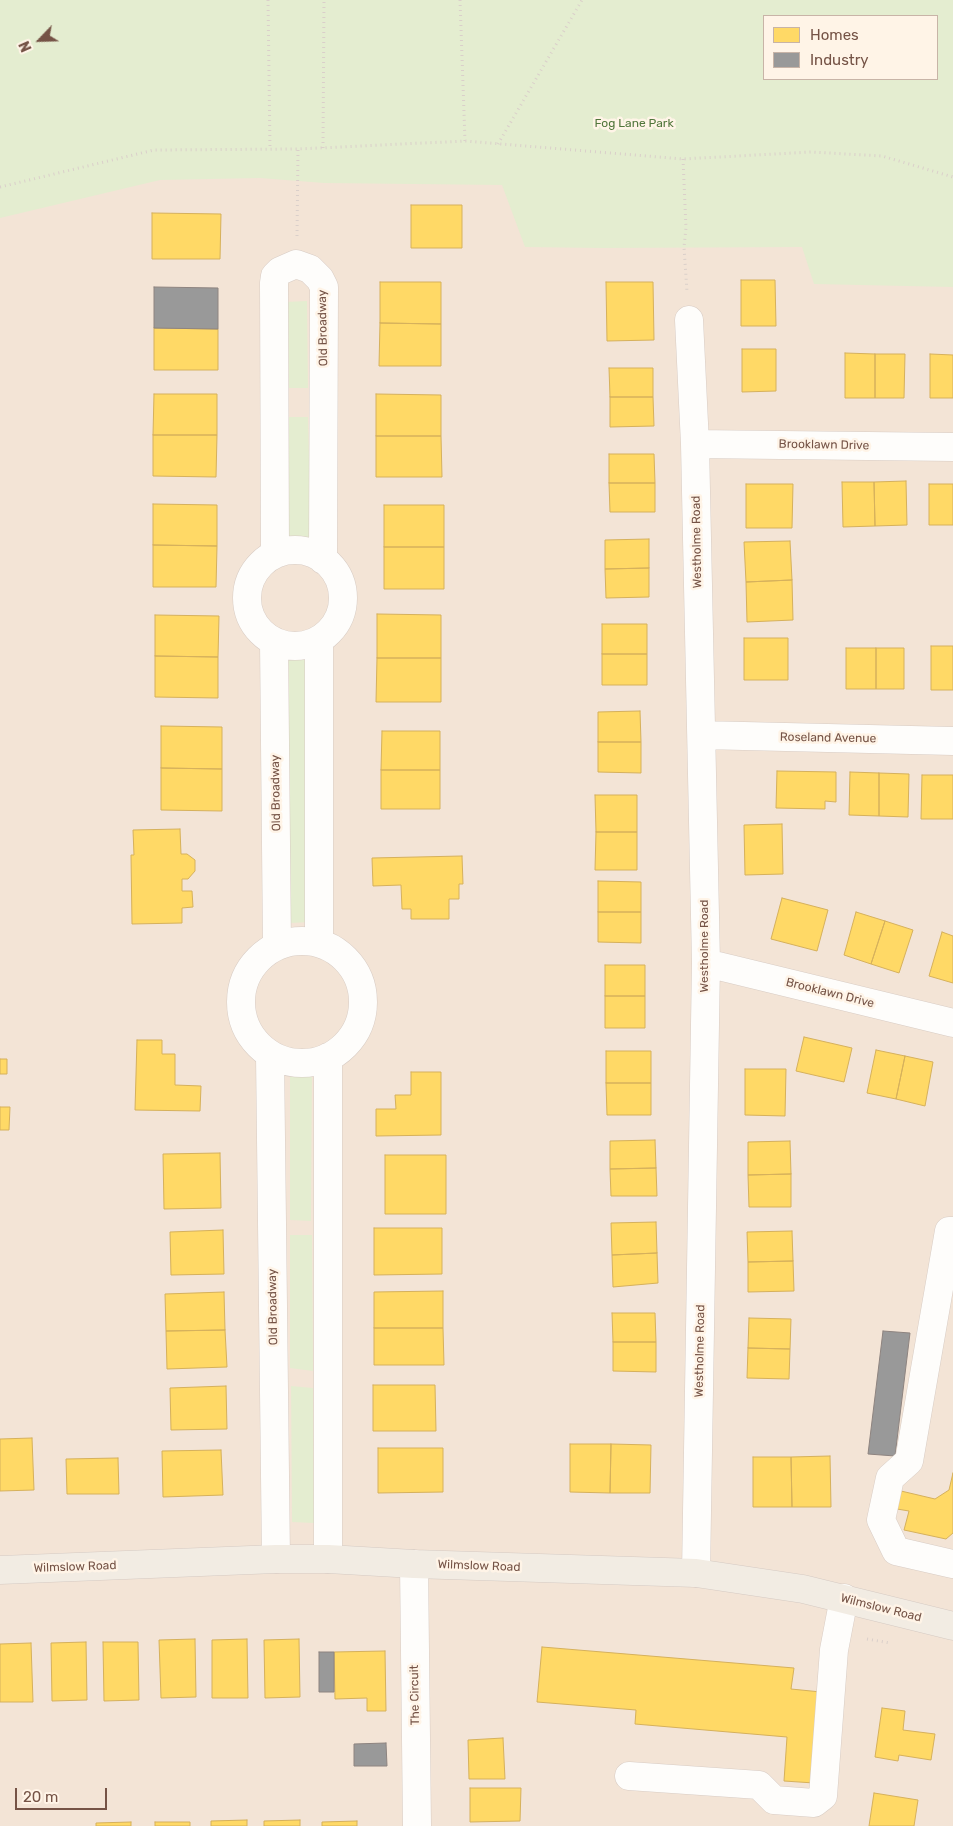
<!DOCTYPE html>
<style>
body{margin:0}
#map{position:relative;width:953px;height:1826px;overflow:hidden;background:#f7efe6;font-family:Rubik,sans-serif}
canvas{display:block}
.legend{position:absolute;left:763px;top:15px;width:175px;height:65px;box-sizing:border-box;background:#fff4e7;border:1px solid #c8b4a7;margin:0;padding:6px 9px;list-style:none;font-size:15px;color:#755346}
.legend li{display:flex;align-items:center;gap:10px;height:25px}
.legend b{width:25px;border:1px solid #c8b4a7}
.north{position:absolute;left:15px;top:15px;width:50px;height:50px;-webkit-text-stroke:4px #fff4e7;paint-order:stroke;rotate:246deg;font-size:14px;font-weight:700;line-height:20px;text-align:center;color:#755346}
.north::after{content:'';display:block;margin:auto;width:18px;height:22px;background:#755346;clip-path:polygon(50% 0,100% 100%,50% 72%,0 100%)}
.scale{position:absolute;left:15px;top:1788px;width:92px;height:22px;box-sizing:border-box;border:2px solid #755346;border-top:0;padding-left:6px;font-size:15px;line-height:18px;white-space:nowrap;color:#755346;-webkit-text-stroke:4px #fff4e7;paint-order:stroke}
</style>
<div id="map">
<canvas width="953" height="1826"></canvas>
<ul class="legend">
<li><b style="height:14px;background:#ffd966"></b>Homes</li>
<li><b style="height:14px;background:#999"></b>Industry</li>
</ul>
<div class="north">N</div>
<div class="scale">20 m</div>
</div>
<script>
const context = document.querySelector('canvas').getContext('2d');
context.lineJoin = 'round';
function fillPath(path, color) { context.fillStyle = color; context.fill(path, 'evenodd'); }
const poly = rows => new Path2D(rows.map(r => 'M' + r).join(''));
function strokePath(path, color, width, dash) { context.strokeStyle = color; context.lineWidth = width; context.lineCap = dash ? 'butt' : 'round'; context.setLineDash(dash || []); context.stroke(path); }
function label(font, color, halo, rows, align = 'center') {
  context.font = font + ' Rubik,sans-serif'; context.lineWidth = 5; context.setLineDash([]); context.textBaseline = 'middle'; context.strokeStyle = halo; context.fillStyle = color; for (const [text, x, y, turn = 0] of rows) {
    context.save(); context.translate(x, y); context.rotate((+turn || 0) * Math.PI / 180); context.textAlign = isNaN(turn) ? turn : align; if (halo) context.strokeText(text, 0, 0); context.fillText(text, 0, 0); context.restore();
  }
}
fillPath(poly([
 [0,0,953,0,953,1826,0,1826],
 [764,16,937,16,937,79,764,79]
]), '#f3e4d6');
fillPath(poly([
 [0,0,953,0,953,287,814,284,802,247,602,248,525,247,502,185,324,183,260,178,160,180,0,218],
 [764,16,937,16,937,79,764,79],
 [307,301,308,388,286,388,286,302],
 [287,417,308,417,311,544,298,540,288,541],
 [311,656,312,922,289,923,288,658,300,659],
 [312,1068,311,1221,290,1220,290,1069],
 [290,1235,312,1235,313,1371,290,1368],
 [291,1386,313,1388,314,1523,292,1522]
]), '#e4edd0');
const homes = poly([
 [411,205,462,205,462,248,411,248,411,205],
 [152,213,221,214,220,259,152,259,152,213],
 [741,280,775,280,776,326,741,326,741,280],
 [380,282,441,282,441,324,380,323,380,282],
 [606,282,653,282,654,340,607,341,606,282],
 [380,323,441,324,441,366,379,366,380,323],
 [154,328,218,329,218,370,154,370,154,328],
 [742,349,776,349,776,391,742,392,742,349],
 [845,353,875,354,875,398,845,398,845,353],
 [875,354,905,354,904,398,875,398,875,354],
 [930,354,953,355,953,398,930,398,930,354],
 [609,368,653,368,653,397,610,397,609,368],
 [154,394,217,394,217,435,153,435,154,394],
 [376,394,441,395,441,436,376,436,376,394],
 [610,397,653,397,654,426,610,427,610,397],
 [153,435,217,435,216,477,153,476,153,435],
 [376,436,441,436,442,477,376,477,376,436],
 [609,454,654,454,655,483,609,483,609,454],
 [906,481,907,525,875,526,874,482,906,481],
 [842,482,874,482,875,526,843,527,842,482],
 [609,483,655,483,655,512,610,512,609,483],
 [746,484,793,484,792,528,746,528,746,484],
 [929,484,953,484,953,525,929,525,929,484],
 [153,504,217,505,217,546,153,545,153,504],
 [384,505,444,505,444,547,384,547,384,505],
 [649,539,649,568,605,569,605,540,649,539],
 [790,541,792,580,746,582,744,542,790,541],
 [153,545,217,546,216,587,153,587,153,545],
 [384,547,444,547,444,589,384,589,384,547],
 [649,568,649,597,606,598,605,569,649,568],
 [792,580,793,620,747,622,746,582,792,580],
 [377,614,441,615,441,658,377,658,377,614],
 [155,615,219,616,218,657,155,656,155,615],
 [602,624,647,624,647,654,602,654,602,624],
 [744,638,788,638,788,680,744,680,744,638],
 [931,646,953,646,953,690,931,690,931,646],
 [846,648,876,648,876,689,846,689,846,648],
 [876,648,904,648,904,689,876,689,876,648],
 [602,654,647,654,647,685,602,685,602,654],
 [155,656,218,657,218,698,155,697,155,656],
 [377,658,441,658,441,702,376,702,377,658],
 [640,711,641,742,598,742,598,712,640,711],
 [161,726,222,727,222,769,161,768,161,726],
 [382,731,440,731,440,770,381,770,382,731],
 [598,742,641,742,641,773,598,772,598,742],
 [161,768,222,769,222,811,161,810,161,768],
 [381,770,440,770,440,809,381,809,381,770],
 [777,771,836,772,836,802,825,801,825,809,776,808,777,771],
 [850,772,879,773,879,816,849,815,850,772],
 [879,773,909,774,908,817,879,816,879,773],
 [922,775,953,775,953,819,921,819,922,775],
 [595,795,637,795,637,832,596,832,595,795],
 [782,824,783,874,745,875,744,825,782,824],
 [180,829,181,854,187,854,195,860,195,871,188,879,182,879,182,891,192,891,193,907,182,908,182,923,132,924,131,855,134,855,133,830,180,829],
 [596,832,637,832,637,870,595,870,596,832],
 [462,856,463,884,459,884,459,899,449,899,449,919,411,919,411,909,402,909,401,885,373,886,372,858,462,856],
 [598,881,641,882,641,912,598,912,598,881],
 [782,898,828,910,817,951,771,939,782,898],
 [598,912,641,912,641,943,598,942,598,912],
 [856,912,885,921,871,964,844,955,856,912],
 [885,921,913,930,899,973,871,964,885,921],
 [942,932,953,936,953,983,929,976,942,932],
 [605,965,645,965,645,996,605,996,605,965],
 [605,996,645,996,645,1028,605,1028,605,996],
 [804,1037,852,1048,844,1082,796,1071,804,1037],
 [137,1040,162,1040,162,1054,175,1054,175,1085,201,1086,200,1111,135,1110,137,1040],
 [876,1050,905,1056,896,1099,867,1093,876,1050],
 [606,1051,651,1051,651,1083,606,1083,606,1051],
 [905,1056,933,1062,925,1106,896,1099,905,1056],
 [0,1059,7,1059,7,1074,0,1074,0,1059],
 [745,1069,786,1069,785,1116,745,1115,745,1069],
 [411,1072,441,1072,441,1135,376,1136,376,1109,396,1109,395,1095,411,1095,411,1072],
 [606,1083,651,1083,651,1115,607,1115,606,1083],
 [0,1107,10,1107,9,1130,0,1130,0,1107],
 [655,1140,656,1168,610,1169,610,1141,655,1140],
 [790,1141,791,1174,748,1175,748,1142,790,1141],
 [220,1153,221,1208,164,1209,163,1154,220,1153],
 [385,1155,446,1155,446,1214,385,1214,385,1155],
 [656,1168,657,1196,611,1196,610,1169,656,1168],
 [791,1174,791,1207,749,1207,748,1175,791,1174],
 [656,1222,657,1253,612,1255,611,1223,656,1222],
 [374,1228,442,1228,442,1274,374,1275,374,1228],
 [223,1230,224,1274,171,1275,170,1232,223,1230],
 [792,1231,793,1261,748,1262,747,1232,792,1231],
 [657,1253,658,1283,613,1287,612,1255,657,1253],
 [793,1261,794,1291,748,1292,748,1262,793,1261],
 [443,1291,443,1328,374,1328,374,1292,443,1291],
 [224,1292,225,1330,166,1331,165,1294,224,1292],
 [612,1313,655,1313,656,1342,613,1342,612,1313],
 [749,1318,791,1319,790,1349,748,1348,749,1318],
 [374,1328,443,1328,444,1365,374,1365,374,1328],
 [225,1330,227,1367,167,1369,166,1331,225,1330],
 [613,1342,656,1342,656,1372,613,1371,613,1342],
 [748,1348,790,1349,789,1379,747,1378,748,1348],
 [373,1385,435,1385,436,1431,373,1431,373,1385],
 [226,1386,227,1429,171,1430,170,1388,226,1386],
 [32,1438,34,1490,0,1491,0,1439,32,1438],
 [570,1444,611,1444,610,1493,570,1492,570,1444],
 [611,1444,651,1445,650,1493,610,1493,611,1444],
 [378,1448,443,1448,443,1492,378,1493,378,1448],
 [221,1450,223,1495,163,1497,162,1451,221,1450],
 [830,1456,831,1507,792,1507,791,1457,830,1456],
 [753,1457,791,1457,792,1507,753,1507,753,1457],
 [118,1458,119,1494,67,1494,66,1459,118,1458],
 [953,1473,953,1533,946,1539,904,1530,909,1511,897,1509,901,1491,935,1499,949,1490,953,1473],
 [195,1639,196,1697,161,1698,159,1640,195,1639],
 [247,1639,248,1698,212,1698,212,1640,247,1639],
 [299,1639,300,1697,265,1698,264,1640,299,1639],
 [86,1642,87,1700,52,1701,51,1643,86,1642],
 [103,1642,138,1642,139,1700,104,1701,103,1642],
 [31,1643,33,1702,0,1702,0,1644,31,1643],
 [542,1647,794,1668,791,1689,821,1692,814,1783,784,1781,787,1737,635,1724,636,1710,537,1702,542,1647],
 [385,1651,386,1711,367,1711,367,1698,335,1699,334,1652,385,1651],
 [882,1708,905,1711,903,1730,935,1734,931,1760,899,1755,898,1761,875,1757,882,1708],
 [503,1738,505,1779,469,1779,468,1740,503,1738],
 [470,1788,521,1788,520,1821,470,1822,470,1788],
 [874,1793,918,1800,914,1826,869,1826,874,1793],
 [247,1820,247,1826,211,1826,211,1821,247,1820],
 [300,1820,300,1826,264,1826,264,1821,300,1820],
 [357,1821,357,1826,322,1826,322,1822,357,1821],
 [131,1822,131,1826,96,1826,96,1823,131,1822],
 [155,1822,190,1822,190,1826,155,1826,155,1822]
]);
fillPath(homes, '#ffd966');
strokePath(homes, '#d6b15c', 1);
const industry = poly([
 [154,287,218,288,218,329,154,328,154,287],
 [883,1331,910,1333,895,1456,868,1454,883,1331],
 [319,1652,334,1652,334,1692,319,1692,319,1652],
 [386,1743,387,1766,354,1766,354,1744,386,1743]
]);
fillPath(industry, '#999');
strokePath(industry, '#8e8480', 1);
const minor = poly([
 [689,320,695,444,706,963,696,1573],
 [695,444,953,447],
 '247 598a48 48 0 1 1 96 0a48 48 0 1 1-96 0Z',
 [275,554,274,283,275,276,280,271,296,264,310,269,320,279,324,287,323,560],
 [319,640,319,943],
 [274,641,277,946],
 [702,735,953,741],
 '241 1002a61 61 0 1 1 122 0a61 61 0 1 1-122 0Z',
 [706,963,953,1023],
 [270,1055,276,1559],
 [328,1057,328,1559],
 [953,1231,949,1231,909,1461,890,1478,881,1520,896,1551,953,1564],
 [414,1564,417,1826],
 [629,1776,759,1785,774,1800,814,1803,823,1796,834,1650,844,1598]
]);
const major = poly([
 [0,1570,276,1559,328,1559,414,1564,696,1573,803,1589,953,1626]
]);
strokePath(minor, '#d8ccc4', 29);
strokePath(major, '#d5cac3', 29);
strokePath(poly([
 [268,0,270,149],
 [460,0,465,141],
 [498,144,582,0],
 [323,148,324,0],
 [683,159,686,228,684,247,687,292],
 [0,187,154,150,298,149,465,141,683,159,811,152,882,156,953,177],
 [297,236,298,149],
 [867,1639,890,1643]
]), '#dacfca', 3, [1, 4]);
strokePath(minor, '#fefdfb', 28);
strokePath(major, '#f2ece3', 28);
label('12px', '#51763b', '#fff4e7', [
 ["Fog Lane Park",634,124]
]);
label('12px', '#755346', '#fff4e7', [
 ["Old Broadway",323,328,-91],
 ["Brooklawn Drive",824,445,1],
 ["Westholme Road",697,542,-91],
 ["Roseland Avenue",828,738,1],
 ["Old Broadway",276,793,-91],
 ["Westholme Road",705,946,-90],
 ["Brooklawn Drive",830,993,14],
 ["Old Broadway",273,1307,-91],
 ["Westholme Road",700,1351,-89],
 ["Wilmslow Road",479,1566,2],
 ["Wilmslow Road",75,1567,-2],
 ["Wilmslow Road",881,1608,14],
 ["The Circuit",415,1695,-91]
]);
</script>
